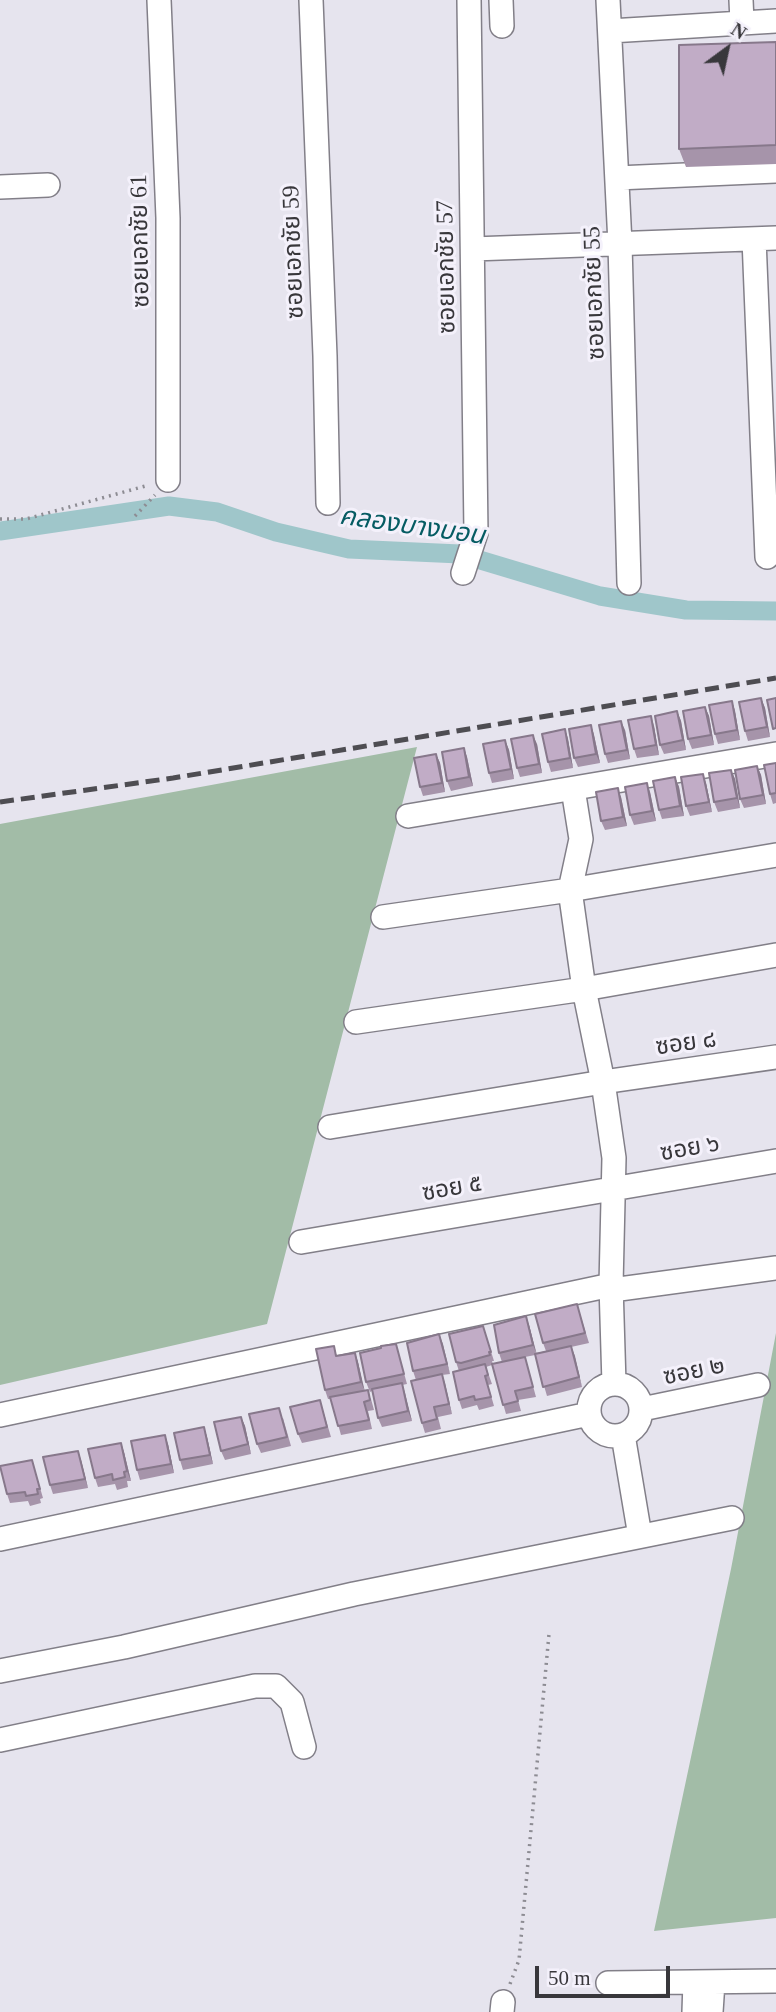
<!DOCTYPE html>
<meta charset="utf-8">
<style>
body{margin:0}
#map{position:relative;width:776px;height:2012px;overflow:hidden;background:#e6e4ee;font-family:"Times New Roman",serif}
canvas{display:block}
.north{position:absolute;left:692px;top:14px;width:70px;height:70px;-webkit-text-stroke:5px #f4f1fb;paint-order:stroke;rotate:33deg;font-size:19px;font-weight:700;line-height:28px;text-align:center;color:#38373b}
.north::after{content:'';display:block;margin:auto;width:24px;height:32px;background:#38373b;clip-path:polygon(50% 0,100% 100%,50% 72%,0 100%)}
.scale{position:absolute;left:535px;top:1966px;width:135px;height:32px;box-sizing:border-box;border:4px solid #38373b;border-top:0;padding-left:9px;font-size:21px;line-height:24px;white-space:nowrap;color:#38373b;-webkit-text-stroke:5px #f4f1fb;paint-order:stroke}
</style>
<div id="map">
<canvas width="776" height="2012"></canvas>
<div class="north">N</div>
<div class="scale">50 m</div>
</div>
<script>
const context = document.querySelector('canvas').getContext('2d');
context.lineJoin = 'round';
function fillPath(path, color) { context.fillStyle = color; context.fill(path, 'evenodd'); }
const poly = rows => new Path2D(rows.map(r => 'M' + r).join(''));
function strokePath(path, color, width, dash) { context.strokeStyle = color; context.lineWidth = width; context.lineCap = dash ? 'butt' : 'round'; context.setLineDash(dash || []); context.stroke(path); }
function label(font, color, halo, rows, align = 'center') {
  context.font = font + ' "Times New Roman","Noto Sans Thai",serif'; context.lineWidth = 6; context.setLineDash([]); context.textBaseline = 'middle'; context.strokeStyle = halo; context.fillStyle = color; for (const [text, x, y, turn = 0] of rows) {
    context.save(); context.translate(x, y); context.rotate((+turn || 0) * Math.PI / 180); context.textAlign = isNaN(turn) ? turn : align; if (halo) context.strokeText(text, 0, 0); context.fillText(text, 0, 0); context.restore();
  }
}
fillPath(poly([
 [417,747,267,1324,0,1385,0,824],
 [776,1333,776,1918,654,1931,731,1569]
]), '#a2bca7');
strokePath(poly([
 [0,531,169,506,217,512,276,532,349,549,460,554,600,596,686,610,776,611]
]), '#9fc6ca', 19);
const minor = poly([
 [159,0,168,218,168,480],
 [311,0,325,356,328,503],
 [501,0,502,26],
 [608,0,620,244,629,583],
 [741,0,742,22],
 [610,31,776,21],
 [617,178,776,171],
 [0,187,48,185],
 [754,239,767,557],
 [473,249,776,238],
 [463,573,476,533,469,0],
 [573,789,581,839,570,890,584,989,603,1082,614,1158,611,1285,614,1384],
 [408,816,776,754],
 [383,917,570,890,776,855],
 [356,1022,584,989,776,955],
 [330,1127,603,1082,776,1057],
 [301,1242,776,1161],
 [612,1290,776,1268],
 '589 1410a26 26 0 1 1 52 0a26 26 0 1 1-52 0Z',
 [642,1409,758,1385],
 [0,1415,611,1285],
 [623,1435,640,1536],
 [0,1539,589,1414],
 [0,1671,124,1647,354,1594,732,1518],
 [0,1740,255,1686,276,1686,292,1702,304,1747],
 [608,1983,776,1981],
 [502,2012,503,2002],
 [694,2012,695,1982],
 [711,2012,713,1982]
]);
strokePath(minor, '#827f88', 26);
strokePath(poly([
 [135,516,155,495],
 [0,519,26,519,149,485],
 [510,1984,519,1960,549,1634]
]), '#8d8c93', 3.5, [2, 5]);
strokePath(minor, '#fff', 23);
strokePath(poly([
 [0,802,173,778,776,678]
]), '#4e4d52', 5, [14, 7]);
fillPath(poly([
 [776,42,776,164,686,167,679,149],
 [761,698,765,708,770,737,748,741,745,731],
 [732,701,735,711,740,740,718,744,715,734],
 [705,707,709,716,714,745,692,749,688,739],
 [677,711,681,721,686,750,664,754,660,745],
 [591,725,594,735,600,763,578,767,574,758],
 [654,726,659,755,637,758,634,749],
 [565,729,568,739,573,768,551,772,548,762],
 [625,730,630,759,608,763,605,754],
 [505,740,509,750,514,779,492,783,489,773],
 [537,744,542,773,520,777,517,768],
 [464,748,467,757,473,786,451,791,447,781],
 [436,754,440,763,445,792,423,796,420,787],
 [776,763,776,803,773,804,770,794],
 [757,766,761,775,766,804,744,808,740,799],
 [731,770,735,779,740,808,718,812,714,802],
 [675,777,679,787,684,816,662,819,659,810],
 [706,783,712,812,690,816,686,806],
 [650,792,656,821,634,825,630,815],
 [621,797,627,826,605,830,601,821],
 [577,1304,589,1343,571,1347,582,1387,547,1396,535,1355,525,1357,536,1397,518,1400,521,1411,506,1414,492,1365,486,1367,492,1384,488,1385,494,1406,479,1410,477,1405,462,1409,459,1400,459,1371,456,1362,483,1326,494,1361,492,1361,493,1364,502,1362,499,1353,529,1325,536,1353,546,1351,543,1343],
 [439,1334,450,1374,442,1375,452,1414,438,1417,441,1429,425,1433,422,1423,416,1380,413,1371],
 [396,1344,407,1384,402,1385,412,1421,382,1427,378,1418,372,1391,370,1392,366,1382,381,1348],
 [355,1353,358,1362,364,1390,371,1399,374,1410,368,1411,372,1429,341,1435,331,1399,328,1399,325,1390,338,1356],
 [320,1400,331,1437,302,1443,298,1434],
 [241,1417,245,1426,251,1454,225,1460,221,1451],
 [283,1418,291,1446,261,1453,257,1444],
 [204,1427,207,1437,213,1464,183,1470,180,1460],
 [121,1443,124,1452,131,1481,127,1481,128,1487,117,1490,115,1484,98,1487,95,1478],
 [168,1444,174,1473,140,1480,137,1470],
 [32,1460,43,1498,40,1499,41,1503,30,1506,28,1501,10,1503,7,1494],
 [81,1460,88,1488,53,1494,50,1485]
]), '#a694aa');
fillPath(poly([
 [761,698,765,708,770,737,767,727],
 [732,701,735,711,740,740,737,730],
 [705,707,709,716,714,745,711,735],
 [677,711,681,721,686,750,683,740],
 [651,716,654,726,659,755,656,745],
 [621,721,625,730,630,759,627,750],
 [591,725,594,735,600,763,596,754],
 [565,729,568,739,573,768,570,758],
 [533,735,537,744,542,773,539,764],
 [505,740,509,750,514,779,511,769],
 [464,748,467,757,473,786,469,777],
 [436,754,440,763,445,792,442,783],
 [757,766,761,775,766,804,763,795],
 [731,770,735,779,740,808,737,798],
 [703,774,706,783,712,812,709,802],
 [675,777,679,787,684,816,680,806],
 [647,783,650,792,656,821,652,811],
 [618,788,621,797,627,826,623,817],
 [526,1316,529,1325,537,1355,533,1345],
 [439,1334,443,1344,450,1374,447,1364],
 [571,1346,575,1356,582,1387,579,1377],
 [355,1353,358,1362,365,1392,361,1382],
 [442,1374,445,1383,452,1414,449,1404],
 [402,1383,405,1393,412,1421,408,1411],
 [241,1417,245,1426,251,1454,248,1444],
 [204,1427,207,1437,213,1464,210,1455],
 [165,1435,168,1444,174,1473,171,1464],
 [121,1443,124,1452,131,1481,127,1471],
 [78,1451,81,1460,88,1488,85,1479]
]), '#87788b');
const building = poly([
 [776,42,776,145,679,149,679,45,776,42],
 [761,698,767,727,745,731,739,702,761,698],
 [776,698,776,728,773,729,767,700,776,698],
 [732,701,737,730,715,734,709,705,732,701],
 [705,707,711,735,688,739,683,711,705,707],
 [677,711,683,740,660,745,655,716,677,711],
 [651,716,656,745,634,749,628,720,651,716],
 [621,721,627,750,605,754,599,725,621,721],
 [591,725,596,754,574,758,569,729,591,725],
 [565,729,570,758,548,762,542,734,565,729],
 [533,735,539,764,517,768,511,739,533,735],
 [505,740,511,769,489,773,483,744,505,740],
 [464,748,469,777,447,781,442,752,464,748],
 [436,754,442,783,420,787,414,758,436,754],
 [776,763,776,793,770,794,764,765,776,763],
 [757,766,763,795,740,799,735,770,757,766],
 [731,770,737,798,714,802,709,773,731,770],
 [703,774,709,802,686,806,681,777,703,774],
 [675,777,680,806,659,810,653,781,675,777],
 [647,783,652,811,630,815,625,787,647,783],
 [618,788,623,817,601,821,596,792,618,788],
 [577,1304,585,1333,543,1343,535,1314,577,1304],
 [526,1316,533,1345,499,1353,494,1325,526,1316],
 [483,1326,491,1352,489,1352,490,1355,461,1363,456,1362,449,1334,483,1326],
 [439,1334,447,1364,413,1371,407,1343,439,1334],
 [396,1344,404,1374,366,1382,360,1353,381,1348,381,1346,396,1344],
 [334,1346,336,1356,355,1353,361,1382,325,1390,316,1349,334,1346],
 [571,1346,579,1377,543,1387,535,1354,571,1346],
 [525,1357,533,1387,515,1391,518,1401,503,1405,492,1364,525,1357],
 [485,1364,488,1375,485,1376,491,1397,475,1400,474,1396,459,1400,453,1372,485,1364],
 [442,1374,449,1404,434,1407,437,1419,422,1423,411,1381,442,1374],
 [402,1383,408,1411,378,1418,372,1389,402,1383],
 [368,1390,370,1400,364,1402,369,1420,338,1426,330,1397,368,1390],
 [320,1400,327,1427,298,1434,290,1407,320,1400],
 [279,1408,287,1437,257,1444,249,1414,279,1408],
 [241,1417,248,1444,221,1451,214,1422,241,1417],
 [204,1427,210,1455,180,1460,174,1433,204,1427],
 [165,1435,171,1464,137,1470,131,1441,165,1435],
 [121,1443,127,1471,124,1472,125,1477,113,1480,112,1474,95,1478,88,1449,121,1443],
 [78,1451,85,1479,50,1485,43,1457,78,1451],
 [32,1460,40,1489,37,1489,38,1494,26,1496,25,1492,7,1494,0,1466,32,1460]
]);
fillPath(building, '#c1acc6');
strokePath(building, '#87788b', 2);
label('24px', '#38373b', '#f4f1fb', [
 ["ซอยเอกชัย 61",141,241,-91],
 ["ซอยเอกชัย 59",294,252,-92],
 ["ซอยเอกชัย 57",447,267,-91],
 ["ซอยเอกชัย 55",595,293,-92],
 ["ซอย ๘",686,1044,-8],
 ["ซอย ๖",690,1149,-10],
 ["ซอย ๕",452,1189,-10],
 ["ซอย ๒",694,1372,-12]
]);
label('italic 26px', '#065c63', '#f4f1fb', [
 ["คลองบางบอน",412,527,8]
]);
</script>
